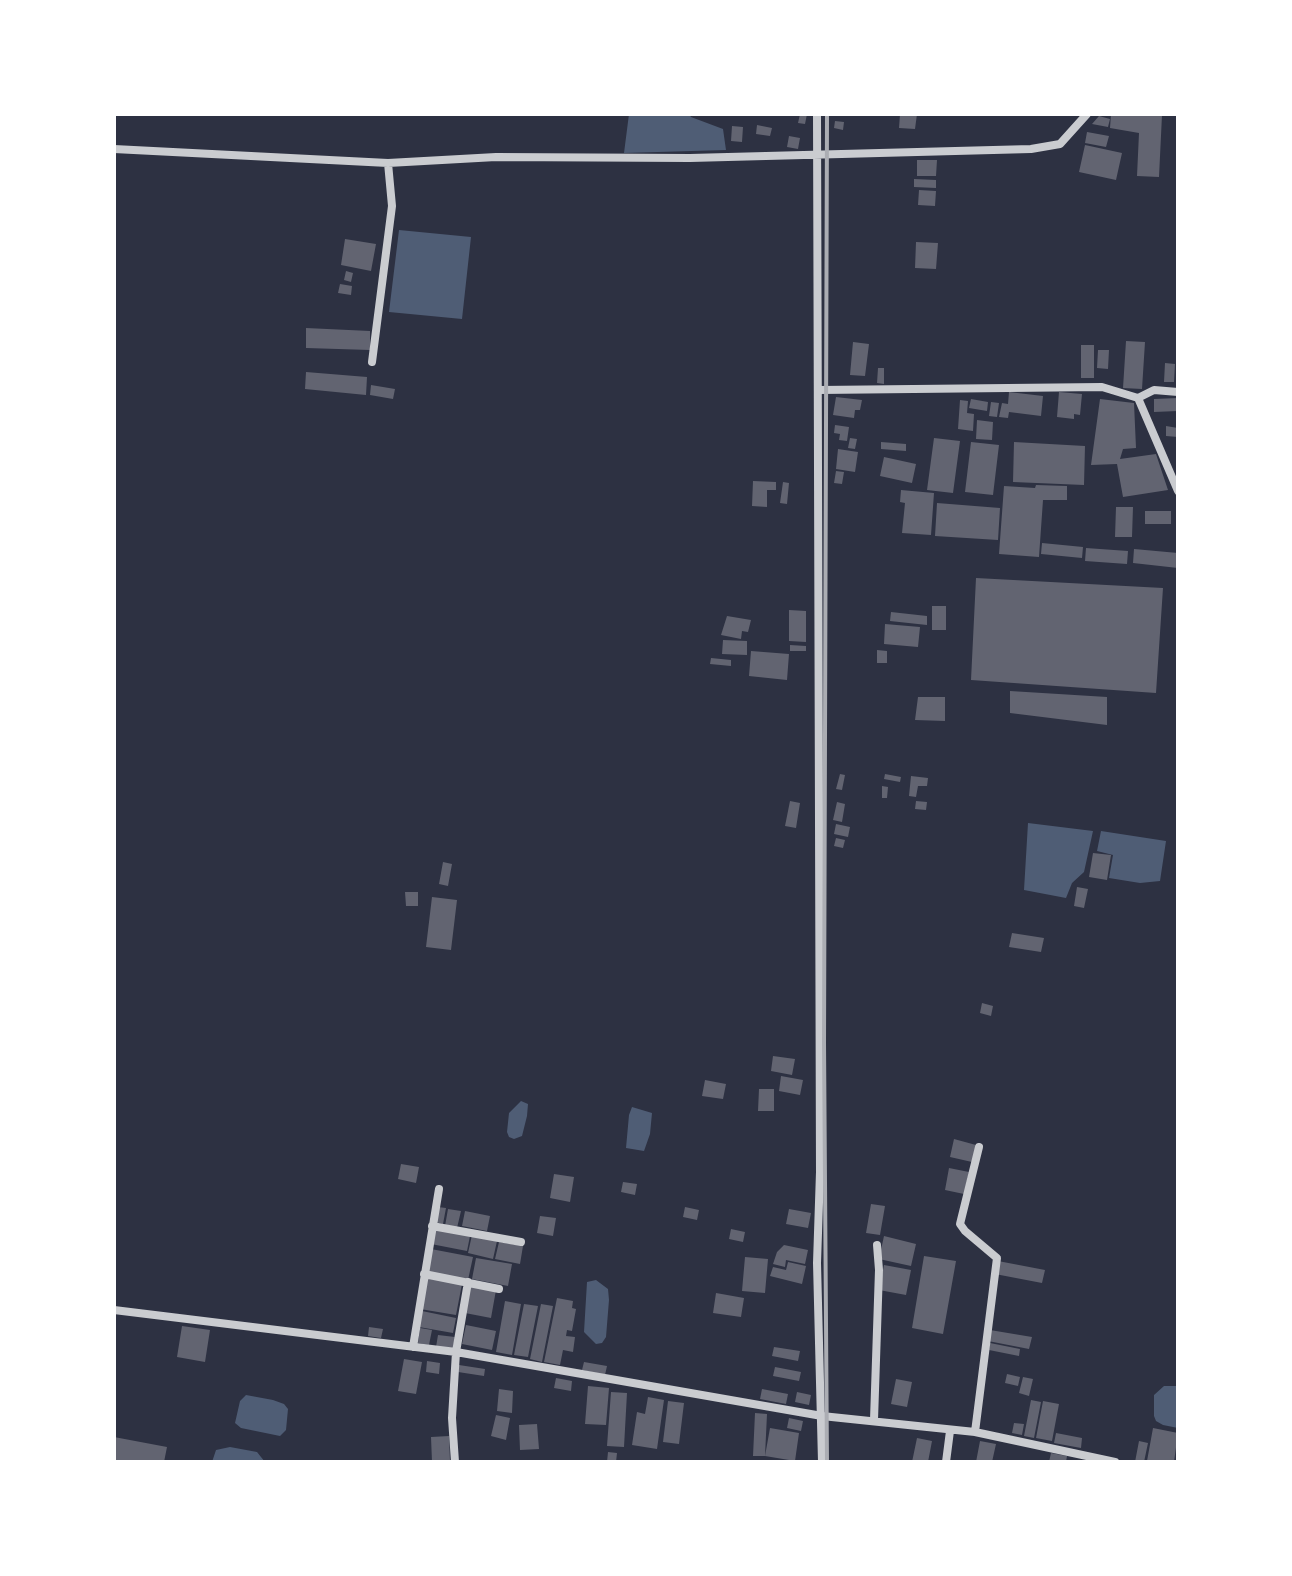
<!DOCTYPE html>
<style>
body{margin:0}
#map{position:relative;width:1292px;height:1576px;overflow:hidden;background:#2d3142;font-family:"Roboto Serif",serif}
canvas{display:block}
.frame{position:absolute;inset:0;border:116px solid #fff;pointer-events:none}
</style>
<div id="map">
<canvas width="1292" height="1576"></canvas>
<div class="frame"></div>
</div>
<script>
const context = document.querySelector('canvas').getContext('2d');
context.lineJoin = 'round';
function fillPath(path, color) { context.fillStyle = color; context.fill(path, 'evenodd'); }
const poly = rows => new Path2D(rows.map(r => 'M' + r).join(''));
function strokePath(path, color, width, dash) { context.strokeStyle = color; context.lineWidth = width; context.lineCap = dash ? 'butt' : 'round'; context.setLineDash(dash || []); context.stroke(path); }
fillPath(poly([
 [629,114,689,114,691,117,723,129,726,150,624,153],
 [399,230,471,237,462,319,389,312],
 [1028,823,1093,831,1084,872,1072,883,1066,898,1024,890],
 [1101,831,1166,841,1160,881,1140,883,1109,878,1113,855,1097,851],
 [521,1101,528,1104,527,1116,522,1136,514,1139,509,1137,507,1132,509,1113],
 [632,1107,652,1113,650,1134,644,1151,626,1148,629,1115],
 [596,1280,608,1289,609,1300,606,1337,602,1343,596,1344,584,1332,587,1282],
 [1164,1386,1178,1386,1178,1428,1163,1425,1156,1421,1154,1416,1154,1395],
 [246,1395,273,1400,284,1404,288,1409,286,1430,280,1436,241,1428,235,1423,240,1401],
 [230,1447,257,1452,265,1462,212,1462,216,1450]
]), '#4f5d75');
fillPath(poly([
 [800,114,807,114,805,124,798,123],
 [900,114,917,114,915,129,899,128],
 [1111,114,1162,115,1159,177,1137,176,1139,133,1110,128],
 [1099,116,1110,119,1108,127,1092,124],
 [835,121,844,122,843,130,834,128],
 [757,125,772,128,770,136,756,134],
 [732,126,743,127,742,142,731,141],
 [1087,132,1109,136,1106,147,1085,143],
 [789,136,800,138,798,149,787,147],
 [1085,145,1122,153,1116,180,1079,172],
 [917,160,937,160,936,176,917,176],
 [914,179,936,180,936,188,914,187],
 [919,190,936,191,935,206,918,205],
 [345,239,376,244,371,271,341,265],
 [916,242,938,243,936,269,915,268],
 [346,271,353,273,351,282,344,280],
 [340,284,352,286,351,295,338,293],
 [306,328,370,331,370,350,306,348],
 [1126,341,1145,342,1142,389,1123,388],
 [853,342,869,344,865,376,850,375],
 [1081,345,1094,345,1094,378,1081,378],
 [1098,350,1109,350,1108,369,1097,368],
 [1165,363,1175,364,1174,382,1164,382],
 [878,368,884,368,884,384,877,383],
 [306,372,367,377,366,395,305,389],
 [371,385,395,389,393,399,370,395],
 [1009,392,1043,396,1041,416,1009,412,1008,418,999,417,1002,403,1008,404],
 [1059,392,1082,394,1080,415,1074,414,1074,419,1057,417],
 [836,397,862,400,860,410,855,410,854,418,833,415],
 [1178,398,1178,411,1154,412,1154,399],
 [971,399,988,402,987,411,969,408],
 [1100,399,1134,403,1136,448,1123,449,1120,459,1156,454,1168,490,1123,497,1117,464,1091,465],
 [960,400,968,401,967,413,974,414,973,431,958,429],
 [991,402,999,403,997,417,989,416],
 [977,420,993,422,992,440,976,439],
 [835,425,849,427,847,441,839,440,840,434,834,433],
 [1166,426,1178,428,1178,437,1166,436],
 [850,438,857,439,855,449,848,448],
 [934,438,960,441,953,493,927,490],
 [881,442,906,444,906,451,881,449],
 [971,442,999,445,993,495,965,492],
 [1014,442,1085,446,1084,485,1013,482],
 [838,449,858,452,855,472,836,469],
 [884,457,916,464,912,483,880,476],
 [836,471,844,472,842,484,834,483],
 [753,481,776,482,776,490,767,490,767,507,752,506],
 [783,482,789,483,787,504,780,503],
 [1036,485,1067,486,1067,500,1043,500,1039,557,999,554,1004,486,1035,488],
 [901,490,934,493,931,535,902,533,905,503,900,502],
 [937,503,1000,508,998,540,935,536],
 [1116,507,1133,507,1132,537,1115,537],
 [1145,511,1171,511,1171,524,1145,524],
 [1042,543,1083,547,1082,558,1041,554],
 [1086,548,1128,551,1127,564,1085,561],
 [1134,549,1178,553,1178,568,1133,563],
 [976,578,1163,588,1156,693,971,680],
 [932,606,946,606,946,630,932,630],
 [789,610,806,611,806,642,789,641],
 [891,612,927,616,927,625,890,621],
 [727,616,751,620,748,632,742,631,741,639,721,635],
 [885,624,920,627,918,647,884,644],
 [723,640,747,641,747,655,722,654],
 [790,645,806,646,806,651,790,651],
 [877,650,887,651,887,663,877,663],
 [751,651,789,654,787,680,749,676],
 [711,658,731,660,731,666,710,664],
 [1010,691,1107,697,1107,725,1010,713],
 [918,697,945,697,945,721,915,720],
 [840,774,845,775,842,790,836,789],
 [885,774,901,777,900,782,884,779],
 [911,776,928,778,927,786,918,786,916,797,909,796],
 [882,786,888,787,887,798,882,798],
 [790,801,800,803,796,828,785,826],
 [916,801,927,802,926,810,915,809],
 [837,802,845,804,842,822,833,820],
 [836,824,850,827,848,837,834,834],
 [836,838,845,840,843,848,834,846],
 [1093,853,1111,855,1107,880,1089,877],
 [443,862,452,864,448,886,439,884],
 [1077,887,1088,889,1084,908,1074,906],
 [405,892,418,892,418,906,406,906],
 [432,897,457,900,451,950,426,947],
 [1012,933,1044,938,1041,952,1009,947],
 [982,1003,993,1006,991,1016,980,1013],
 [773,1056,795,1059,792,1075,771,1071],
 [781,1076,803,1080,800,1095,779,1091],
 [705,1080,726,1084,723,1099,702,1096],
 [759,1089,774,1089,774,1111,758,1111],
 [954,1139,976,1145,972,1162,950,1157],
 [401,1164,419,1167,416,1183,398,1179],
 [949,1168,969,1172,964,1194,945,1190],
 [554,1174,574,1177,570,1202,550,1198],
 [623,1182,637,1184,635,1195,621,1192],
 [871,1204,885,1206,880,1235,866,1233],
 [438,1207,446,1208,443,1224,435,1222],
 [685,1207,699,1210,697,1220,683,1217],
 [448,1209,461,1211,457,1228,445,1226],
 [789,1209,811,1213,808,1228,786,1224],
 [465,1211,490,1216,487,1231,462,1226],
 [540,1216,556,1218,553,1236,537,1233],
 [434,1228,470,1236,467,1251,431,1244],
 [731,1229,745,1232,743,1242,729,1239],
 [472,1235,497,1241,493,1259,468,1253],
 [884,1236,916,1244,911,1266,879,1259],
 [499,1242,523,1246,520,1264,495,1259],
 [784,1245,808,1250,805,1264,786,1260,785,1267,773,1264,777,1252],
 [431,1249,473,1257,468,1280,427,1272],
 [924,1256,956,1261,943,1334,912,1328],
 [745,1257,768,1259,765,1293,742,1291],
 [476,1258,512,1264,508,1286,472,1279],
 [998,1261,1045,1270,1042,1283,995,1274],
 [788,1262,806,1266,802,1284,770,1276,773,1267,786,1270],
 [884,1265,911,1270,906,1295,879,1290],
 [426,1278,462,1284,456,1315,420,1309],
 [470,1286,496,1290,491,1318,465,1313],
 [716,1293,744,1298,741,1317,713,1313],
 [557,1298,573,1301,572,1308,576,1309,572,1331,567,1330,566,1336,575,1337,573,1352,563,1350,560,1365,544,1362],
 [505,1301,521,1304,512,1355,496,1352],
 [524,1304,538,1306,528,1357,514,1355],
 [541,1304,553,1306,542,1362,530,1359],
 [422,1311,456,1318,453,1333,419,1327],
 [466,1325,496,1331,492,1350,462,1344],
 [182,1326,210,1330,205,1362,177,1357],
 [369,1327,383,1329,381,1338,368,1336],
 [420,1328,432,1330,429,1345,418,1343],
 [990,1330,1032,1337,1029,1349,988,1341],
 [438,1335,455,1337,453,1349,436,1347],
 [990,1343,1020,1349,1019,1356,989,1350],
 [774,1347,800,1351,798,1361,772,1356],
 [404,1359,422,1362,416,1394,398,1391],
 [427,1361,440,1363,439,1374,426,1372],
 [584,1362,607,1366,605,1375,582,1370],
 [459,1365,485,1369,484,1376,458,1372],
 [775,1367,801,1372,799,1381,773,1376],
 [1007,1374,1020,1377,1018,1386,1005,1383],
 [1023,1377,1033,1379,1029,1396,1019,1393],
 [556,1378,572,1381,571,1391,554,1388],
 [896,1379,912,1382,907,1407,891,1404],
 [588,1386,609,1388,606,1425,585,1424],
 [499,1389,513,1391,512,1413,497,1411],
 [762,1389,788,1394,786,1404,760,1399],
 [611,1392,627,1393,624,1447,607,1446],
 [797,1392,811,1395,809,1405,795,1402],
 [648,1397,664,1400,657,1449,632,1445,637,1412,645,1414],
 [1031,1400,1041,1402,1034,1438,1024,1436],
 [668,1401,684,1403,679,1444,663,1442],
 [1043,1401,1059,1404,1052,1441,1036,1438],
 [755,1413,767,1414,765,1456,753,1456],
 [496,1415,510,1418,506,1440,491,1436],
 [789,1418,803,1421,801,1431,787,1428],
 [1014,1423,1024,1424,1022,1435,1012,1433],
 [537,1424,539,1449,520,1450,519,1425],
 [770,1428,799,1433,795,1461,765,1456],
 [1153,1428,1178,1433,1174,1462,1147,1461],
 [1056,1433,1082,1438,1081,1448,1054,1443],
 [449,1436,450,1461,432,1462,431,1437],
 [114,1437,167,1447,164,1462,114,1462],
 [917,1438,932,1441,928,1462,912,1462],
 [980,1441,996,1444,992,1462,976,1462],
 [1139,1441,1148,1443,1144,1462,1135,1462],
 [608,1452,617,1453,616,1462,607,1462],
 [1051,1453,1067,1456,1066,1462,1049,1462]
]), '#626471');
strokePath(poly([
 [817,114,820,1172,817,1263,822,1462],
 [114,149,388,163,496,157,690,158,1031,149,1060,144,1087,114],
 [372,362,392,206,388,163],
 [819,390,1102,387,1138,398,1178,491],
 [1138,398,1154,390,1178,392],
 [432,1226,521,1242],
 [424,1274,499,1289],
 [114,1310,456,1352,822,1416,975,1432,1115,1462],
 [413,1347,439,1189],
 [874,1420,879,1270,877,1245],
 [975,1432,997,1258,965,1231,960,1224,979,1147],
 [455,1462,452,1418,456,1352,468,1282],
 [946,1462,950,1431]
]), '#caccd0', 8);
strokePath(poly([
 [827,114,824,1042,827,1462]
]), '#abadb3', 4);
</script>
